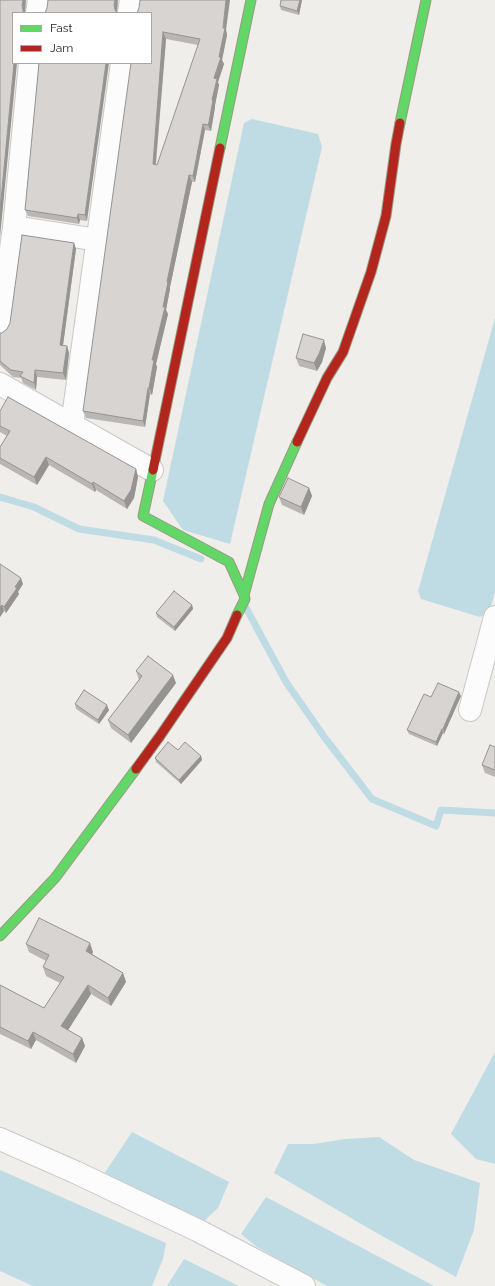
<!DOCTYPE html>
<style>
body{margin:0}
#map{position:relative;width:495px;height:1286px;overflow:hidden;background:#f0eeeb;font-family:Raleway,sans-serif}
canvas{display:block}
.legend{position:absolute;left:12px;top:12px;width:140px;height:52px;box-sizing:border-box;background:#fff;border:1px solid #a7a7a7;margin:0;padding:5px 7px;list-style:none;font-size:12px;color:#222}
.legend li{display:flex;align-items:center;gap:8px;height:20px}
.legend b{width:20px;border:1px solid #a7a7a7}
</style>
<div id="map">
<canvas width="495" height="1286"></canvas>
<ul class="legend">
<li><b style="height:5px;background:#63d668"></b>Fast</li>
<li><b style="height:5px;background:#b3261e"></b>Jam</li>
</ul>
</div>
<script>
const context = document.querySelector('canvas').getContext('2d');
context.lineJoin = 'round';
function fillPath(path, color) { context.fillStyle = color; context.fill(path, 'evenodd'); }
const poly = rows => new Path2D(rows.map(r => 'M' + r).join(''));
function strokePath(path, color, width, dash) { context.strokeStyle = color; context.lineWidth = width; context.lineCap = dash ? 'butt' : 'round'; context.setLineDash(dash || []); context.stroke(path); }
fillPath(poly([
 [252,119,318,134,322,147,230,544,183,530,163,501,244,123],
 [495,318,495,592,489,613,480,617,421,599,418,591],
 [495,1052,495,1164,476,1159,451,1134],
 [132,1132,229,1182,218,1208,204,1221,104,1174],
 [379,1137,414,1160,480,1183,474,1230,456,1277,375,1232,274,1173,288,1144,314,1144,345,1139],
 [0,1170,166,1243,163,1259,152,1286,33,1286,0,1271],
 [266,1197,434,1286,327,1286,257,1247,241,1234],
 [184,1259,239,1286,167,1286]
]), '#bfdbe3');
strokePath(poly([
 [0,497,34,507,79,529,154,540,201,559],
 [245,606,286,682,325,738,372,799,436,826,441,810,495,813]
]), '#bfdbe3', 7);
const street = poly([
 [37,13,39,0],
 [129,13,131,0],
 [14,227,98,240],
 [0,328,14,227,30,63],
 [0,384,152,470],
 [72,425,122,63],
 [470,710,495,617],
 [0,1139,75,1172,199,1231,304,1286]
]);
const fast = poly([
 [400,123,426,0],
 [220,148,251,0],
 [153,470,143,516,229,562,244,595],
 [237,615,245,599,244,595,269,504,297,442],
 [0,936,55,878,136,769]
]);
const jam = poly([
 [297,442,327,378,343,352,371,272,386,216,396,144,400,123],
 [153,470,220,148],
 [136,769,160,736,227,638,237,615]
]);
strokePath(street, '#c9c8c7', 24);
strokePath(fast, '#999a82', 11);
strokePath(jam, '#999a82', 11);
strokePath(street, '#fdfcfc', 22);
strokePath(fast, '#63d668', 9);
strokePath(jam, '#b3261e', 9);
fillPath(poly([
 [302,0,299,15,281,10,280,6],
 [151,13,226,30,227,35,222,60,224,64,218,82,219,85,215,105,215,107,211,131,205,130,195,182,192,182,170,287,170,289,166,310,168,314,156,364,157,367,152,395,150,394,145,427,86,418,83,411],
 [166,39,198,45,157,165,156,165],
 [39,63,87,221,80,220,79,224,28,216,25,210],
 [74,243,76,249,63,346,67,346,69,353,66,380,37,377,36,390,23,383,21,378,13,377,0,365,0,333,2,333,7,329],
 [326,348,322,362,317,371,299,366,296,358],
 [0,411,136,469,138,477,134,498,127,509,96,490,95,492,49,465,37,485,0,464,0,447,7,436,0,432],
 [309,488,312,496,304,515,282,505,279,497],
 [0,564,23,584,18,592,19,594,6,613,4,611,0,617],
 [192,605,193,609,175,631,157,617,156,613],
 [136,671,176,683,131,743,111,728,108,720,139,680],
 [461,696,444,734,443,733,437,746,409,734,407,730,431,697],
 [75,704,109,710,99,724,76,709],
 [495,747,495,777,485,773,482,765],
 [178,750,201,756,202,760,181,784,156,762,155,758],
 [26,944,93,952,92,954,123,973,126,982,111,1006,91,994,68,1030,82,1038,85,1046,76,1063,36,1040,31,1049,0,1034,0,985,44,1008,60,983,46,976,43,967,46,961,29,952]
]), '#b9b6b5');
fillPath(poly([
 [23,0,26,0,25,13,24,13,23,11,22,5],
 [115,0,118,0,117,13,115,10,114,5],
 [226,0,230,0,226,30,227,35,222,60,224,64,218,82,219,85,215,105,215,107,211,131,208,125,214,78,223,28],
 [300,0,302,0,299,15,297,11],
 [163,32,166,39,155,171,153,164],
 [14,63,17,63,0,237,0,210],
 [106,63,109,63,87,221,85,215],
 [203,124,205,130,195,182,193,176],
 [189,175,192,182,170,287,170,289,166,310,168,314,156,364,157,367,152,395,149,388,152,360,163,307,167,282],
 [78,214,80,220,79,224,77,218],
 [74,243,76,249,62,352,60,345],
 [324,340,326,348,322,362,317,371,314,363],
 [67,346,69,353,66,380,63,373],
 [35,370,37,377,36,390,34,383],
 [148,388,150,394,145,427,143,421],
 [46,457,49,465,37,485,34,477],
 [136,469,138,477,134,498,127,509,124,501],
 [93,482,96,490,95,492,92,484],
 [309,488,312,496,304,515,301,507],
 [21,578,23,584,18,592,19,594,6,613,4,607],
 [2,605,4,611,0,617,0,607],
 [192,605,193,609,175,631,174,627],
 [173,675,176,683,131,743,128,735],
 [459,692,461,696,444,734,443,729],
 [107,705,109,710,99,724,98,720],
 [442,729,443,733,437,746,436,742],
 [201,756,202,760,181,784,179,780],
 [90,943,93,952,89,959,86,951],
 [123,973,126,982,111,1006,108,998],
 [88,985,91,994,65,1035,61,1026],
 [33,1032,36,1040,31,1049,28,1041],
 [82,1038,85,1046,76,1063,73,1054]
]), '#969493');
const building = poly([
 [0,0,23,0,22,5,23,11,24,13,13,13,13,63,14,63,0,210,0,0],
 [48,0,115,0,114,5,115,10,117,13,45,13,47,8,48,0],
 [140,0,226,0,223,28,225,28,219,57,221,57,214,78,217,79,212,100,213,100,209,122,208,125,203,124,193,176,189,175,167,282,168,282,163,307,165,307,152,360,154,360,149,388,148,388,143,421,83,411,131,63,151,63,151,13,137,13,139,8,140,0],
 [163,32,200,39,157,165,153,164,163,32],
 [281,0,300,0,297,11,280,6,281,0],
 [39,63,106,63,85,215,78,214,77,218,25,210,39,63],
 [22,235,74,243,60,345,67,346,63,373,35,370,34,383,20,376,23,372,11,370,0,361,0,333,2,333,7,329,10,323,22,235],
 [303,334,324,340,319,354,314,363,296,358,303,334],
 [8,397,136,469,131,490,124,501,93,482,92,484,46,457,34,477,0,458,0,447,10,431,0,426,0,411,8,397],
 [288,478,309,488,301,507,279,497,288,478],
 [0,564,21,578,15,587,17,588,4,607,2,605,0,607,0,564],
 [174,591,192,605,174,627,156,613,174,591],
 [148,656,173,675,128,735,108,720,142,676,136,671,148,656],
 [438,683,459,692,443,729,442,729,436,742,407,730,424,694,431,697,438,683],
 [84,690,107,705,98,720,75,704,84,690],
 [168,742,178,750,185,742,201,756,179,780,155,758,168,742],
 [490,745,495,747,495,770,482,765,490,745],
 [39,918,90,943,86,951,123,973,108,998,88,985,61,1026,82,1038,73,1054,33,1032,28,1041,0,1027,0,985,44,1008,64,977,43,967,49,955,26,944,39,918]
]);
fillPath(building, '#d7d4d2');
strokePath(building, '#969493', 1);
</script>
